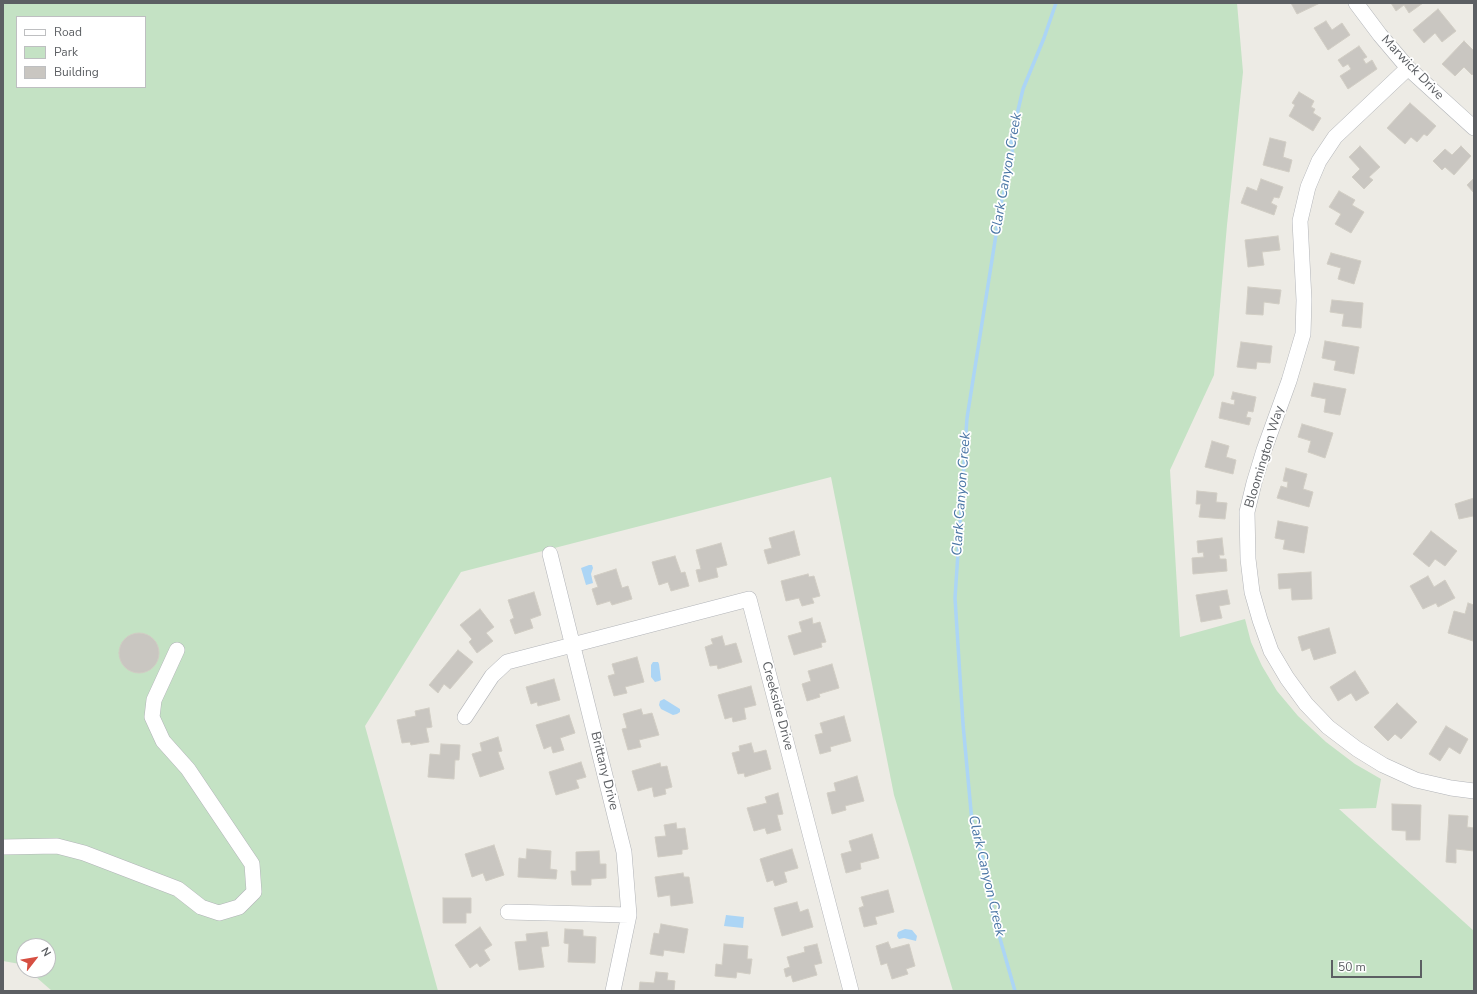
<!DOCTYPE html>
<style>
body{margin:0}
#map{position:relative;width:1477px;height:994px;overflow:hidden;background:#edebe5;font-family:"Nunito Sans",sans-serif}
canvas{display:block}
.frame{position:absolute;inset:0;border:4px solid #5c5f63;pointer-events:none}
.legend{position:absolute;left:16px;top:16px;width:130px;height:72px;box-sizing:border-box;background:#fff;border:1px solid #bebfc1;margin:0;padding:5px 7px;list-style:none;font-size:12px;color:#5c5f63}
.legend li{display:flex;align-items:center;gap:8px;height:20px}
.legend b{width:20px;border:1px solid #bebfc1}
.north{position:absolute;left:16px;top:938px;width:40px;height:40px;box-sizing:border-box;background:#fff;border:1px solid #bebfc1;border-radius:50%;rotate:59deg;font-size:11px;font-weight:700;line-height:16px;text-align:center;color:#5c5f63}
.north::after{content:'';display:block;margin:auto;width:14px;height:18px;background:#d64f42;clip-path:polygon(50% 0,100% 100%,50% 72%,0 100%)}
.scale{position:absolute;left:1331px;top:960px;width:91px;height:18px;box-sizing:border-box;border:2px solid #5c5f63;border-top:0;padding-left:5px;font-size:12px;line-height:14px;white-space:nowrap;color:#5c5f63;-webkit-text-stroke:3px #fff;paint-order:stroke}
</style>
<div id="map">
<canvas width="1477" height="994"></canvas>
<div class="frame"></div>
<ul class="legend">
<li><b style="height:5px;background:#fff"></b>Road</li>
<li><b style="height:11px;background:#c4e2c4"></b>Park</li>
<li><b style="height:11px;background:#c9c6c1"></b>Building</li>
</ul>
<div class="north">N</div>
<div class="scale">50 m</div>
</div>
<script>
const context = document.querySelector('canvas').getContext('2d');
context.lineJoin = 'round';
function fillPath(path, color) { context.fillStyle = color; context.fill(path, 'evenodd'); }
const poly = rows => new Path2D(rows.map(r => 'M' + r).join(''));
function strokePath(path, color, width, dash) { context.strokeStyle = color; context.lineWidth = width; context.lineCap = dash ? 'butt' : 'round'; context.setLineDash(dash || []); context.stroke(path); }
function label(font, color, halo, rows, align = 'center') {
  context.font = font + ' "Nunito Sans",sans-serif'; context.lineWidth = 3.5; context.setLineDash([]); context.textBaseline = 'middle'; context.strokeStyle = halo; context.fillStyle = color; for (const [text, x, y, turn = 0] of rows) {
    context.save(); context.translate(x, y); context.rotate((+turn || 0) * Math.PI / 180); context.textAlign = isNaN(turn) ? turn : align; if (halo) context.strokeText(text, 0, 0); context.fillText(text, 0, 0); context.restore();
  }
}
fillPath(poly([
 [3,3,1237,3,1243,72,1227,225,1214,375,1170,470,1180,637,1245,619,1251,642,1262,666,1277,691,1298,716,1326,742,1355,764,1381,779,1376,808,1339,809,1474,931,1474,991,953,991,894,795,831,477,461,572,365,726,438,991,52,991,28,970,48,970,48,946,24,946,24,967,20,964,3,961],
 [17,17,145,17,145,87,17,87]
]), '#c4e2c4');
fillPath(poly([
 [589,565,592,565,593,568,591,574,593,583,586,585,581,568],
 [653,662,658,662,659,664,661,680,659,681,655,682,651,677,651,665],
 [664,699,680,709,680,712,677,714,673,715,661,709,659,705,660,701],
 [726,915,744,917,743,928,724,926],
 [905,929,912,930,917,936,916,941,904,938,899,939,897,936,898,932]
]), '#acd5f5');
strokePath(poly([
 [1015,991,993,914,988,876,972,822,963,724,955,598,967,418,1001,203,1013,158,1011,140,1023,89,1044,38,1056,3]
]), '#acd5f5', 3.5);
const building = poly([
 [1291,3,1320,3,1297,14,1291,3],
 [1391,3,1423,3,1409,13,1404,5,1396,11,1391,3],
 [1438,9,1456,31,1442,42,1435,33,1424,43,1413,30,1438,9],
 [1326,21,1332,30,1342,23,1350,35,1328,50,1314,28,1326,21],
 [1464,41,1474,51,1474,73,1472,75,1464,67,1455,76,1442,64,1464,41],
 [1359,46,1367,57,1363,59,1366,64,1372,60,1377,69,1348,89,1340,76,1351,69,1348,64,1343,67,1338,60,1359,46],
 [1299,92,1314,101,1311,107,1315,109,1313,113,1321,118,1313,131,1289,116,1295,105,1292,103,1299,92],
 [1410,103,1436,126,1427,136,1424,134,1417,142,1411,137,1405,144,1387,128,1410,103],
 [1270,138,1286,142,1283,157,1292,160,1289,172,1263,165,1270,138],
 [1360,146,1380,167,1369,177,1373,180,1364,189,1352,177,1360,169,1349,157,1360,146],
 [1461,146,1471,156,1454,175,1445,167,1442,170,1433,161,1445,149,1452,155,1461,146],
 [1474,178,1474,193,1467,185,1474,178],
 [1261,179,1283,187,1279,198,1274,197,1271,203,1277,206,1274,215,1241,203,1247,187,1257,191,1261,179],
 [1339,191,1355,200,1352,205,1364,212,1351,233,1335,224,1341,214,1329,207,1339,191],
 [1278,236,1280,250,1262,252,1264,265,1248,267,1245,240,1278,236],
 [1331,253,1361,261,1354,284,1338,279,1341,268,1327,264,1331,253],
 [1248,287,1281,290,1279,304,1264,302,1263,315,1246,314,1248,287],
 [1332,300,1363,303,1361,328,1342,326,1344,314,1330,312,1332,300],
 [1325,341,1359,347,1354,374,1334,370,1336,361,1322,358,1325,341],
 [1241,342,1272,346,1270,363,1257,362,1256,369,1237,367,1241,342],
 [1314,383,1346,389,1340,415,1324,412,1326,399,1311,396,1314,383],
 [1233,392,1256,397,1253,412,1248,411,1246,417,1251,418,1249,425,1219,418,1222,402,1234,405,1235,400,1231,399,1233,392],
 [1302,424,1333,433,1325,458,1308,452,1311,441,1298,437,1302,424],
 [1212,441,1229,446,1226,457,1236,460,1233,474,1205,467,1212,441],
 [1286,468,1307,474,1303,489,1313,492,1309,507,1277,498,1281,486,1287,488,1288,482,1283,481,1286,468],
 [1197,491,1217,493,1216,502,1227,503,1225,519,1199,517,1201,504,1196,504,1197,491],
 [1474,498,1474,520,1473,516,1459,519,1455,504,1474,498],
 [1278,521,1308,527,1304,553,1283,549,1285,540,1275,538,1278,521],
 [794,531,800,555,768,564,764,550,772,548,769,538,794,531],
 [1431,531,1457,551,1445,566,1435,559,1429,567,1413,554,1431,531],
 [1222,538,1224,555,1219,555,1220,559,1226,559,1227,571,1193,574,1192,558,1204,557,1203,552,1198,553,1197,541,1222,538],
 [721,543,727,565,716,568,718,577,699,582,696,570,701,569,696,550,721,543],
 [675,556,681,573,685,572,689,586,671,591,668,582,659,585,652,562,675,556],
 [616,569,622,588,628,586,632,599,612,605,610,601,597,605,592,589,598,587,594,576,616,569],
 [1311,572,1312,599,1292,600,1291,588,1279,589,1278,574,1311,572],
 [808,574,809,577,814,576,820,596,812,598,814,603,802,606,799,598,786,601,781,581,808,574],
 [1428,576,1434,587,1445,580,1455,598,1438,607,1436,603,1423,609,1410,586,1428,576],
 [1227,590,1230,604,1219,606,1222,618,1201,622,1196,595,1227,590],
 [534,592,541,615,530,619,533,628,515,634,510,620,514,618,508,600,534,592],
 [1468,603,1474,605,1473,641,1448,633,1454,611,1465,614,1468,603],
 [480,609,494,627,486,633,493,641,477,653,469,642,472,639,460,625,480,609],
 [812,618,813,624,820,622,826,642,821,643,822,647,794,655,788,636,802,632,799,622,812,618],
 [1329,628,1336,653,1314,660,1310,648,1302,651,1298,637,1329,628],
 '119 653a20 20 0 1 1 40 0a20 20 0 1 1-40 0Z',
 [722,636,725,646,736,643,742,662,718,669,717,665,710,666,705,647,713,644,711,639,722,636],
 [458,650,473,662,450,689,444,684,438,693,429,685,458,650],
 [637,657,644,682,625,687,627,693,614,696,608,676,615,674,612,664,637,657],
 [832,664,839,688,819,694,820,697,807,701,802,684,811,681,808,671,832,664],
 [1355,671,1369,693,1356,701,1351,693,1338,701,1330,687,1355,671],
 [554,679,560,700,538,706,537,702,531,704,526,687,554,679],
 [751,686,756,705,744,708,746,719,733,722,732,717,725,719,718,695,751,686],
 [1397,703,1417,722,1401,739,1395,734,1388,741,1374,727,1397,703],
 [429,708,432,727,426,728,429,742,411,745,410,742,402,743,397,720,416,716,415,711,429,708],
 [641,709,643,715,652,713,659,735,639,740,641,747,628,750,622,729,627,728,623,714,641,709],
 [569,715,575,733,560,738,564,750,553,753,551,746,544,749,536,725,569,715],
 [844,716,851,741,830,747,831,751,820,754,815,735,823,733,820,723,844,716],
 [1446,726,1468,739,1460,754,1449,747,1440,761,1429,754,1446,726],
 [498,737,502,751,498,752,504,769,480,777,472,754,482,751,480,743,498,737],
 [751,743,754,753,766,750,771,769,745,777,744,773,738,774,732,753,740,751,739,746,751,743],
 [441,744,460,745,459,760,455,760,454,779,428,777,430,754,440,755,441,744],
 [581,762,586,777,576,780,579,788,556,795,549,772,581,762],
 [660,763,661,767,667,766,672,787,665,789,666,794,654,797,652,787,638,791,632,771,660,763],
 [857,776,864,801,845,806,846,810,832,814,827,793,836,791,834,783,857,776],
 [778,793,783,814,777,815,781,830,767,834,765,828,754,831,747,808,767,803,765,797,778,793],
 [1392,804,1421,805,1420,840,1406,840,1406,831,1392,830,1392,804],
 [1449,815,1468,816,1467,827,1474,828,1474,851,1456,849,1456,863,1446,862,1449,815],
 [676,823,677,829,685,828,688,849,682,850,682,854,658,857,655,837,666,836,664,825,676,823],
 [872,834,879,858,860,863,861,869,846,873,841,854,852,851,849,841,872,834],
 [494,845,504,875,486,881,483,873,472,877,465,854,494,845],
 [527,849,551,851,550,869,557,870,556,879,518,877,519,858,526,859,527,849],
 [792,849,798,868,784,872,787,882,775,886,773,880,767,882,760,859,792,849],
 [599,851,600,864,606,864,606,878,591,879,591,885,572,885,571,871,576,871,576,852,599,851],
 [683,873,684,877,689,877,693,903,671,906,670,895,658,897,655,877,683,873],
 [888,890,894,912,875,917,877,924,864,927,859,908,864,906,861,897,888,890],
 [443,898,471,898,471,913,466,913,466,923,443,923,443,898],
 [797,902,800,912,808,909,813,927,782,936,774,908,797,902],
 [661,924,688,929,684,953,664,950,663,956,650,954,654,933,659,934,661,924],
 [480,927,492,945,484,950,490,960,480,967,477,963,470,968,455,945,480,927],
 [565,929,583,930,583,936,596,937,595,963,568,962,569,944,564,943,565,929],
 [547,932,549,946,541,947,544,967,519,970,515,942,527,941,526,934,547,932],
 [888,942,891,949,909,944,915,966,906,969,908,974,892,979,887,963,881,965,876,946,888,942],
 [724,944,748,946,747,959,752,959,750,974,737,972,736,978,715,976,716,964,722,965,724,944],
 [817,944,822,963,814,965,817,975,793,982,791,975,786,977,784,969,790,967,787,957,805,952,804,947,817,944],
 [656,972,668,973,667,980,675,981,674,991,639,991,640,982,654,983,656,972]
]);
fillPath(building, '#c9c6c1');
strokePath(building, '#d1cdc4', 1);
const minor = poly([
 [1356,3,1380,35,1408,68,1474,128],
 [1408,68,1335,137,1319,161,1308,187,1300,221,1304,300,1303,334,1289,381,1264,450,1254,483,1247,512,1248,559,1252,592,1260,620,1271,651,1287,678,1306,704,1328,727,1357,749,1383,765,1416,780,1451,788,1474,791],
 [550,554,624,852,629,915,613,991],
 [465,717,492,676,507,662,749,599,851,991],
 [3,847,57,846,84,853,178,889,201,907,219,913,239,907,254,892,252,864,188,769,163,741,152,717,154,700,177,650],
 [508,912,629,915]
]);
strokePath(minor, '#b2b4b8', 16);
strokePath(minor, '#fff', 15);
label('13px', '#5c5f63', '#fff', [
 ["Marwick Drive",1412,68,46],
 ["Bloomington Way",1265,457,-73],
 ["Creekside Drive",777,706,75],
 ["Brittany Drive",604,771,76]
]);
label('italic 14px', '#4c77a6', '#fff', [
 ["Clark Canyon Creek",1007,174,-80],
 ["Clark Canyon Creek",962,494,-86],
 ["Clark Canyon Creek",986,876,77]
]);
</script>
